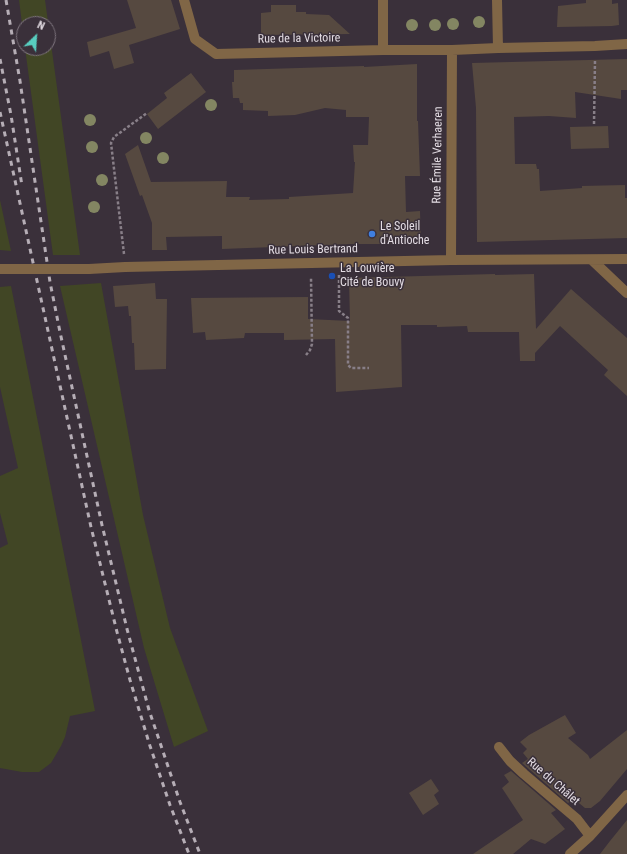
<!DOCTYPE html>
<meta charset="utf-8">
<style>
body{margin:0}
#map{position:relative;width:627px;height:854px;overflow:hidden;background:#3a303a;font-family:"Roboto Condensed",sans-serif}
canvas{display:block}
.north{position:absolute;left:16px;top:16px;width:40px;height:40px;box-sizing:border-box;background:#3a303a;border:1px solid #7e757e;border-radius:50%;rotate:25deg;font-size:11px;font-weight:700;line-height:16px;text-align:center;color:#e3dce3}
.north::after{content:'';display:block;margin:auto;width:14px;height:18px;background:#58cec0;clip-path:polygon(50% 0,100% 100%,50% 72%,0 100%)}
</style>
<div id="map">
<canvas width="627" height="854"></canvas>
<div class="north">N</div>
</div>
<script>
const context = document.querySelector('canvas').getContext('2d');
context.lineJoin = 'round';
function fillPath(path, color) { context.fillStyle = color; context.fill(path, 'evenodd'); }
const poly = rows => new Path2D(rows.map(r => 'M' + r).join(''));
function strokePath(path, color, width, dash) { context.strokeStyle = color; context.lineWidth = width; context.lineCap = dash ? 'butt' : 'round'; context.setLineDash(dash || []); context.stroke(path); }
function label(font, color, halo, rows, align = 'center') {
  context.font = font + ' "Roboto Condensed",sans-serif'; context.lineWidth = 3; context.setLineDash([]); context.textBaseline = 'middle'; context.strokeStyle = halo; context.fillStyle = color; for (const [text, x, y, turn = 0] of rows) {
    context.save(); context.translate(x, y); context.rotate((+turn || 0) * Math.PI / 180); context.textAlign = isNaN(turn) ? turn : align; if (halo) context.strokeText(text, 0, 0); context.fillText(text, 0, 0); context.restore();
  }
}
fillPath(poly([
 [19,0,45,0,80,255,53,255,25,48,48,48,48,24,24,24,24,39],
 [0,200,11,251,0,250],
 [101,283,143,515,170,628,208,731,174,747,144,648,60,286],
 [11,286,95,711,70,716,65,737,61,746,51,763,39,772,22,772,0,768,0,548,8,544,0,513,0,476,18,468,0,387,0,287]
]), '#414625');
fillPath(poly([
 [127,0,171,0,180,29,129,45,134,63,114,69,109,51,90,57,87,42,136,28],
 [586,0,612,0,612,4,618,3,619,25,612,26,557,27,558,6,586,3],
 [271,5,296,5,296,12,306,12,306,14,329,15,350,34,261,35,261,13,271,12],
 [627,59,627,90,621,90,621,99,575,92,576,118,549,116,514,117,515,164,536,164,537,169,539,169,540,191,582,188,582,186,625,185,625,198,627,198,627,238,477,242,476,108,472,63],
 [417,64,417,121,418,121,420,176,405,176,406,212,420,211,421,244,352,244,222,249,222,236,166,237,167,250,152,250,152,223,142,195,140,196,125,154,138,145,151,182,227,181,226,197,250,197,249,200,289,199,289,197,353,193,355,162,354,162,353,145,368,145,369,117,346,117,346,110,325,108,295,115,268,116,268,111,243,110,243,103,240,103,239,98,233,98,232,82,234,82,234,70,364,66,364,67],
 [191,73,206,92,158,129,147,114,167,98,164,93],
 [608,126,609,148,571,149,570,127],
 [495,274,495,275,534,274,536,329,571,289,627,338,627,396,604,375,608,370,560,326,535,353,535,361,520,361,519,332,468,332,467,326,437,327,437,325,401,325,402,387,336,392,335,339,284,340,284,333,245,333,244,338,206,340,205,332,193,333,191,298,308,297,308,319,350,321,349,278],
 [155,283,156,299,167,299,166,369,135,370,134,343,132,343,131,316,129,316,128,306,115,307,113,286],
 [565,715,576,733,568,738,588,755,590,759,627,730,627,769,600,801,591,808,585,808,574,799,568,803,522,763,528,759,523,753,527,749,520,742,529,735],
 [511,771,556,810,551,813,565,829,545,844,531,839,513,854,473,854,523,820,502,788,509,782,504,775],
 [431,779,439,791,434,795,439,804,423,815,409,793],
 [627,820,627,854,600,854,610,841]
]), '#564940');
strokePath(poly([
 [594,124,595,60],
 [124,254,111,143,114,137,147,113],
 [339,275,339,311,348,318,348,365,351,368,369,368],
 [306,355,310,350,312,344,311,277]
]), '#887f88', 2.5, [3, 2]);
strokePath(poly([
 [184,0,195,39,216,54,383,50],
 [383,0,383,50,452,50,498,48,497,0],
 [498,48,595,46,627,44],
 [451,260,452,50],
 [592,260,627,293],
 [89,269,125,267,451,260,627,259],
 [499,747,510,761,524,774,577,819,590,836],
 [570,854,590,836,627,795]
]), '#806646', 10);
strokePath(poly([
 [6,0,20,81,50,282,60,332,102,525,127,629,149,710,180,802,200,854],
 [0,59,11,115,22,186],
 [0,112,91,527,117,632,130,680,150,746,170,805,189,854]
]), '#b6aeb6', 3, [5, 5]);
strokePath(poly([
 [0,269,89,269]
]), '#806646', 10);
context.fillStyle = '#838662';
for (const [x, y] of [
 [479,22],
 [453,24],
 [412,25],
 [435,25],
 [211,105],
 [90,120],
 [146,138],
 [92,147],
 [163,158],
 [102,180],
 [94,207]
]) { context.beginPath(); context.arc(x, y, 6, 0, 2 * Math.PI); context.fill(); }
for (const [x, y, r, color] of [
 [372,234,4,"#3f7fe0"],
 [332,276,4,"#1a4fb4"]
]) { const dot = new Path2D(); dot.arc(x, y, r, 0, 2 * Math.PI); context.fillStyle = color; context.fill(dot); strokePath(dot, '#3a303a', 1.5); }
label('12px', '#e3dce3', '#3a303a', [
 ["Rue de la Victoire",299,39,-1],
 ["Rue Émile Verhaeren",438,155,-89],
 ["Rue Louis Bertrand",313,250,-1],
 ["Rue du Châlet",553,782,41]
]);
label('12px', '#e3dce3', '#3a303a', [
 ["Le Soleil",380,227],
 ["d'Antioche",380,241],
 ["La Louvière",340,269],
 ["Cité de Bouvy",340,283]
], 'left');
</script>
